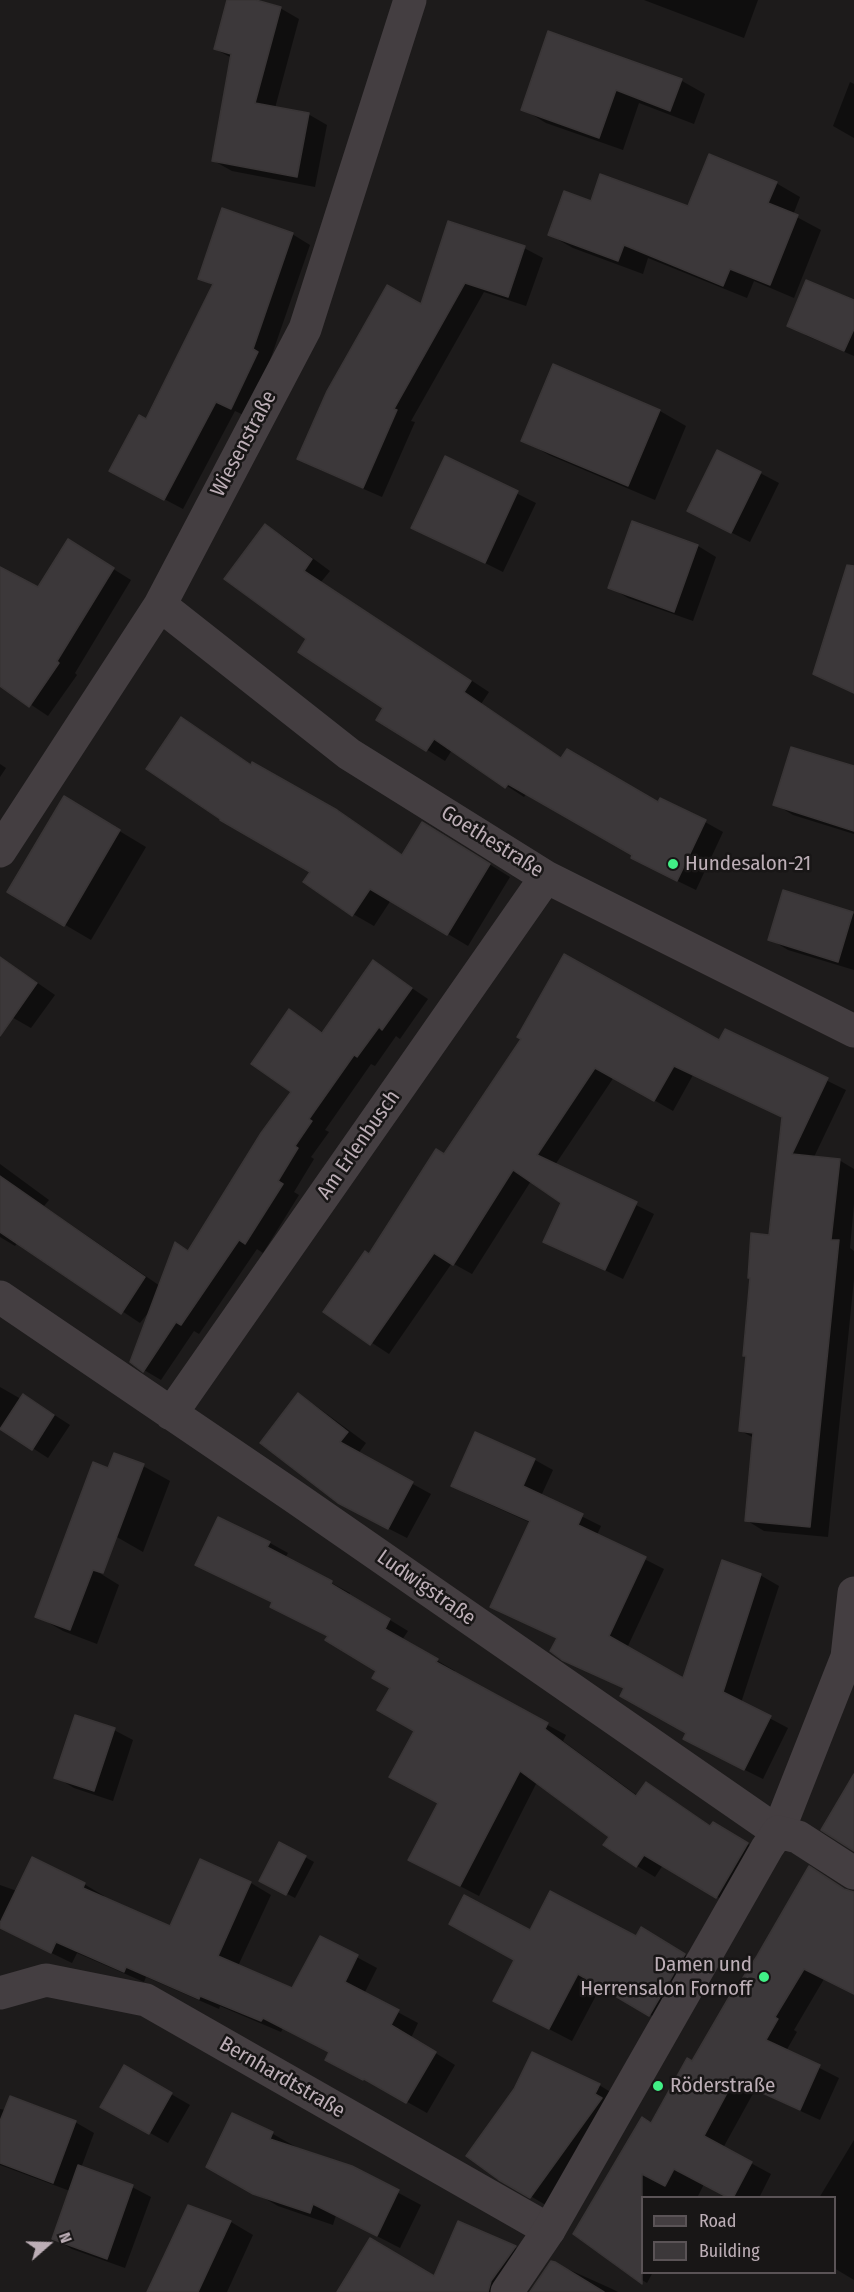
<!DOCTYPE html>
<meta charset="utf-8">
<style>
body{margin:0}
#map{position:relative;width:854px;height:2292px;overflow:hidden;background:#1d1b1b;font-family:"Fira Sans Condensed",sans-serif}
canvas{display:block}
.legend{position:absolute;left:641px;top:2196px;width:195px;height:78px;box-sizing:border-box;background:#181616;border:2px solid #5a5356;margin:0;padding:8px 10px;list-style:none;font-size:18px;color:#bcaeb6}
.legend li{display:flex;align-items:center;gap:12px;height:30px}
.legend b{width:30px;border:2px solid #5a5356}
.north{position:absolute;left:18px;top:2214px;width:60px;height:60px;-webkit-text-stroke:4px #181616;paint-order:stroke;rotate:70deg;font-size:16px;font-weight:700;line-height:24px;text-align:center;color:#bcaeb6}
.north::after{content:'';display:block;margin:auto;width:21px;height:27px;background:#bcaeb6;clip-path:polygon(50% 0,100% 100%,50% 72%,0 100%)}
</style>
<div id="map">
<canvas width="854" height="2292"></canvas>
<ul class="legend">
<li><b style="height:8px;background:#443e41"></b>Road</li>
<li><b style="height:16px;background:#3c383a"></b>Building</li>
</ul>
<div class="north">N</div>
</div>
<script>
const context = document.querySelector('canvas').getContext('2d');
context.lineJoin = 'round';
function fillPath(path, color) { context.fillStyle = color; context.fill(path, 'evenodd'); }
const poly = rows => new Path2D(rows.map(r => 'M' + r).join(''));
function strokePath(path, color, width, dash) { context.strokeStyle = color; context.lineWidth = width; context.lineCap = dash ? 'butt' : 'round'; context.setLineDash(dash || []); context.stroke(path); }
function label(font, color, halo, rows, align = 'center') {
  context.font = font + ' "Fira Sans Condensed",sans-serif'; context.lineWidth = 5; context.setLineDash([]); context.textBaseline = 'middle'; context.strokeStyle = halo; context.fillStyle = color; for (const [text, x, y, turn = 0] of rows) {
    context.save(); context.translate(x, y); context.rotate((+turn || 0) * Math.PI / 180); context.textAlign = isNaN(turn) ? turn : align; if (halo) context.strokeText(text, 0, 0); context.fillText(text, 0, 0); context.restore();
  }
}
fillPath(poly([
 [228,0,250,0,280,8,299,19,275,108,308,114,327,125,315,187,232,171,214,161,232,58,215,49],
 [644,0,758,0,744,38],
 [549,33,682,81,705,94,694,124,639,103,623,150,546,123,523,109],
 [850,82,854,84,854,138,833,126],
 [776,183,800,197,793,215,821,230,794,298,754,281,747,298,648,258,643,274,573,248,550,235,592,203,689,208],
 [292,234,310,245,250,418,235,411,183,509,130,481,147,421,214,286,200,278],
 [524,248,543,258,526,306,484,292,411,421,415,422,382,497,318,469,299,458,422,306],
 [854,302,854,356,807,336,789,325],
 [554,366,660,411,686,426,655,500,549,455,523,440],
 [445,458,536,503,503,572,413,527],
 [760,473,779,483,750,542,689,511],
 [633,523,698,546,716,557,693,621,628,598,610,587],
 [266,526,284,537,330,571,321,582,489,692,481,704,563,759,658,804,705,822,723,832,696,890,651,868,633,858,634,855,527,793,524,797,452,750,445,761,378,719,385,708,308,639],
 [86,552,131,580,75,673,77,675,48,716,0,684,0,568,39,589],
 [181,719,252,765,358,825,403,855,444,836,510,877,468,946,391,900,374,926,353,914,312,871],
 [0,764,6,768,0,777],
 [854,768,854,834,793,815,775,804],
 [91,814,146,847,91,940,9,892],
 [852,913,854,914,854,970,788,950,770,939],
 [0,957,55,995,31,1028,10,1016,0,1038],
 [373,962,428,999,400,1039,396,1036,375,1066,371,1064,325,1130,329,1132,311,1157,314,1159,294,1192,299,1195,263,1253,257,1249,199,1334,194,1331,161,1380,144,1370,152,1308,140,1323,18,1242,15,1246,0,1237,0,1164,49,1200,44,1206,160,1286,190,1252,293,1092,290,1011,324,1033],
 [726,1031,846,1090,814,1157,839,1160,854,1169,854,1204,850,1248,854,1251,854,1279,828,1537,764,1531,746,1520,754,1438,741,1431,771,1236,784,1118,693,1075,673,1111,614,1077,555,1165,654,1214,623,1279,545,1241,563,1203,531,1181,472,1274,452,1263,389,1354,325,1312,445,1156,523,1039,720,1042],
 [0,1387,21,1399,39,1405,70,1425,48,1458,0,1427],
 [298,1395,316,1406,366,1443,358,1454,431,1494,407,1538,358,1513],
 [476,1434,535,1460,553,1470,541,1496,601,1526,597,1535,664,1569,627,1648,684,1680,760,1575,779,1586,741,1703,788,1728,763,1779,703,1749,687,1733,625,1689,563,1658,558,1639,492,1606,531,1523,471,1496,453,1486],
 [143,1466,170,1481,143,1552,75,1513,109,1470],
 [219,1519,270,1543,288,1553,285,1558,350,1593,349,1595,408,1631,402,1640,455,1671,454,1674,566,1735,563,1741,638,1796,646,1784,712,1827,713,1824,765,1854,735,1907,663,1865,655,1877,637,1866,611,1836,537,1782,479,1896,429,1870,440,1803,416,1730,392,1688,379,1670,329,1637,290,1617,274,1603],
 [93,1569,119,1585,97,1644,63,1631,37,1616],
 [114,1730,133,1740,113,1801,74,1788,56,1777],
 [305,1857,314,1862,295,1898,270,1885],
 [201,1861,251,1883,271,1895,238,1966,293,1990,321,1938,377,1968,364,1994,418,2023,411,2038,455,2065,427,2113,384,2089,347,2071,331,2052,283,2028,281,2032,220,2006,219,2009,146,1977,144,1982,77,1953,72,1963,0,1928,0,1885,17,1891,84,1884,104,1896,103,1898,170,1928],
 [854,1896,854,1994,824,1979,794,2030,797,2032,786,2051,839,2078,820,2120,755,2090,723,2148,771,2174,759,2198,730,2198,704,2184,697,2198,642,2198,642,2272,653,2272,647,2283,627,2271,575,2234,693,2063],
 [641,1929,707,1968,673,2028,601,1986,572,2041,518,2013,516,1960,530,1932,636,1938],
 [124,2067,190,2105,168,2143,102,2106],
 [599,2085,617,2096,549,2207,500,2178],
 [0,2109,75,2122,94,2133,81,2168,132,2187,151,2197,125,2268,72,2249,53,2238,70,2191,0,2165],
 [233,2115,273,2134,296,2147,295,2148,352,2168,421,2205,400,2248,336,2215,333,2225,278,2206,208,2166],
 [854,2140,854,2280,834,2268,834,2198,819,2198],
 [189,2207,231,2222,253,2235,227,2292,149,2292],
 [510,2245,528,2255,506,2292,339,2292,435,2277],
 [552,2262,610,2288,618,2292,532,2292]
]), '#0007');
const building = poly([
 [227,0,256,0,281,7,255,103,309,113,297,177,212,161,231,54,214,49,227,0],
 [548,31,682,79,670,111,616,90,599,138,521,110,548,31],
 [709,154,777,182,768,203,798,215,770,285,730,269,723,286,624,245,618,261,548,235,564,191,591,201,600,174,688,206,709,154],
 [222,208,293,233,253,349,258,352,231,409,216,402,164,500,109,471,139,415,146,419,213,284,198,279,222,208],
 [448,221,525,246,508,297,465,283,394,409,397,410,363,488,297,459,327,391,387,285,421,304,448,221],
 [806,280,854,300,854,329,844,351,787,326,806,280],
 [553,364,660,410,628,486,521,441,553,364],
 [717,450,761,472,731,533,687,511,717,450],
 [445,456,518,491,485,563,411,528,445,456],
 [632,521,698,545,674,612,608,588,632,521],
 [265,524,312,559,304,571,471,681,464,692,561,758,567,749,658,802,660,798,706,820,677,881,631,858,632,855,508,784,505,788,434,739,426,751,376,720,383,708,298,652,306,639,224,579,265,524],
 [68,539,114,568,57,661,59,663,29,707,0,686,0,567,38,587,68,539],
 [847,565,854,566,854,693,813,674,847,565],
 [181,717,251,765,252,762,337,810,402,855,422,822,490,864,447,935,370,889,352,916,303,882,310,872,220,820,220,819,146,769,181,717],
 [791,747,854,766,854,831,773,805,791,747],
 [64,796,120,830,64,926,7,892,64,796],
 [783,890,853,912,838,962,768,940,783,890],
 [564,954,719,1040,725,1029,828,1078,792,1154,840,1159,831,1240,839,1240,810,1527,745,1521,753,1433,739,1431,746,1356,743,1356,750,1278,748,1278,751,1233,769,1235,782,1117,674,1066,654,1101,595,1068,537,1155,637,1202,605,1270,543,1242,561,1203,513,1170,453,1265,434,1253,370,1345,323,1312,365,1251,369,1254,436,1149,444,1154,521,1039,517,1037,564,954],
 [0,957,37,983,0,1036,0,957],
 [373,960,412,988,382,1030,379,1027,357,1057,354,1055,309,1119,312,1121,295,1146,298,1148,278,1181,283,1184,245,1244,239,1240,181,1325,176,1322,143,1372,130,1362,175,1242,188,1251,261,1133,291,1092,251,1064,289,1009,322,1033,373,960],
 [0,1176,145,1277,121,1314,0,1232,0,1176],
 [298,1393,348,1432,340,1442,413,1482,388,1529,338,1503,260,1443,298,1393],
 [23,1394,54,1415,32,1450,0,1429,23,1394],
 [475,1432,535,1459,523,1486,583,1514,578,1525,646,1557,609,1636,683,1678,722,1560,761,1574,723,1692,771,1716,744,1770,683,1739,686,1733,620,1696,624,1688,562,1660,550,1651,557,1638,490,1607,530,1521,451,1486,475,1432],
 [114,1453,144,1464,103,1573,93,1570,70,1630,35,1617,93,1462,108,1468,114,1453],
 [218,1517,270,1542,267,1547,332,1581,331,1584,390,1619,385,1629,438,1659,436,1662,548,1723,545,1729,636,1796,646,1782,710,1826,713,1822,748,1843,716,1898,644,1855,636,1867,603,1845,609,1837,520,1771,460,1886,408,1860,438,1803,389,1777,414,1731,377,1710,390,1688,372,1678,376,1671,325,1640,328,1636,270,1607,272,1602,195,1565,218,1517],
 [75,1715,115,1728,94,1791,54,1778,75,1715],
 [854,1774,854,1851,821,1830,854,1774],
 [279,1842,306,1856,286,1895,259,1881,279,1842],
 [32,1857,85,1883,83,1888,170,1926,200,1859,251,1882,218,1956,292,1988,320,1936,358,1955,345,1982,399,2010,391,2025,436,2052,406,2103,364,2079,363,2080,325,2060,329,2052,263,2018,261,2021,200,1996,199,1999,126,1967,124,1972,56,1942,51,1953,0,1928,0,1923,32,1857],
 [809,1866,844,1889,854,1892,854,1994,804,1969,775,2017,778,2019,766,2040,820,2065,800,2110,734,2080,704,2136,752,2162,733,2198,729,2198,674,2169,665,2186,642,2174,642,2284,573,2234,642,2117,651,2123,687,2058,692,2061,732,1992,733,1993,757,1956,809,1866],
 [550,1891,636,1936,641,1927,685,1954,649,2016,578,1974,549,2029,493,2001,514,1960,449,1924,464,1895,530,1930,550,1891],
 [532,2052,600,2084,595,2094,602,2098,530,2198,499,2180,466,2156,514,2089,532,2052],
 [124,2065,172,2093,149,2134,100,2107,124,2065],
 [10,2096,76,2121,53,2183,0,2163,0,2121,10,2096],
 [232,2113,273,2132,270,2139,352,2166,399,2190,377,2236,313,2204,310,2213,253,2194,206,2167,232,2113],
 [78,2165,133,2185,107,2259,52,2239,78,2165],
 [188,2205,231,2221,198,2292,147,2292,188,2205],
 [458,2221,516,2246,491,2281,488,2292,337,2292,370,2238,434,2276,458,2221],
 [551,2261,555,2262,604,2292,530,2292,551,2261]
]);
fillPath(building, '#3c383a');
strokePath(building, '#393536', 1.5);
strokePath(poly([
 [160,605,349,754,546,877,854,1031],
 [0,851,160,605,305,329,410,0],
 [0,1297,296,1498,778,1832,847,1657,854,1593],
 [171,1414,546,877],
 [0,1993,46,1980,146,2000,549,2230]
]), '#443e41', 33);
strokePath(poly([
 [507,2292,549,2230,767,1848,778,1832,798,1837,854,1873]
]), '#443e41', 33);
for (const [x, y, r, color] of [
 [673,864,6,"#41ef86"],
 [764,1977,6,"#41ef86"],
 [658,2086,6,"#41ef86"]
]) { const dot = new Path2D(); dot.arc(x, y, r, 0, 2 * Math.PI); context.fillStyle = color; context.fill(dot); strokePath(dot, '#181616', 2); }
label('21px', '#bcaeb6', '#181616', [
 ["Wiesenstraße",244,444,-62],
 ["Goethestraße",492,842,32],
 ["Am Erlenbusch",359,1145,-55],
 ["Ludwigstraße",426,1588,35],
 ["Bernhardtstraße",282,2078,30]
]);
label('21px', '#bcaeb6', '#181616', [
 ["Hundesalon-21",685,864],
 ["Damen und",752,1965,"right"],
 ["Herrensalon Fornoff",752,1989,"right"],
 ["Röderstraße",670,2086]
], 'left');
</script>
